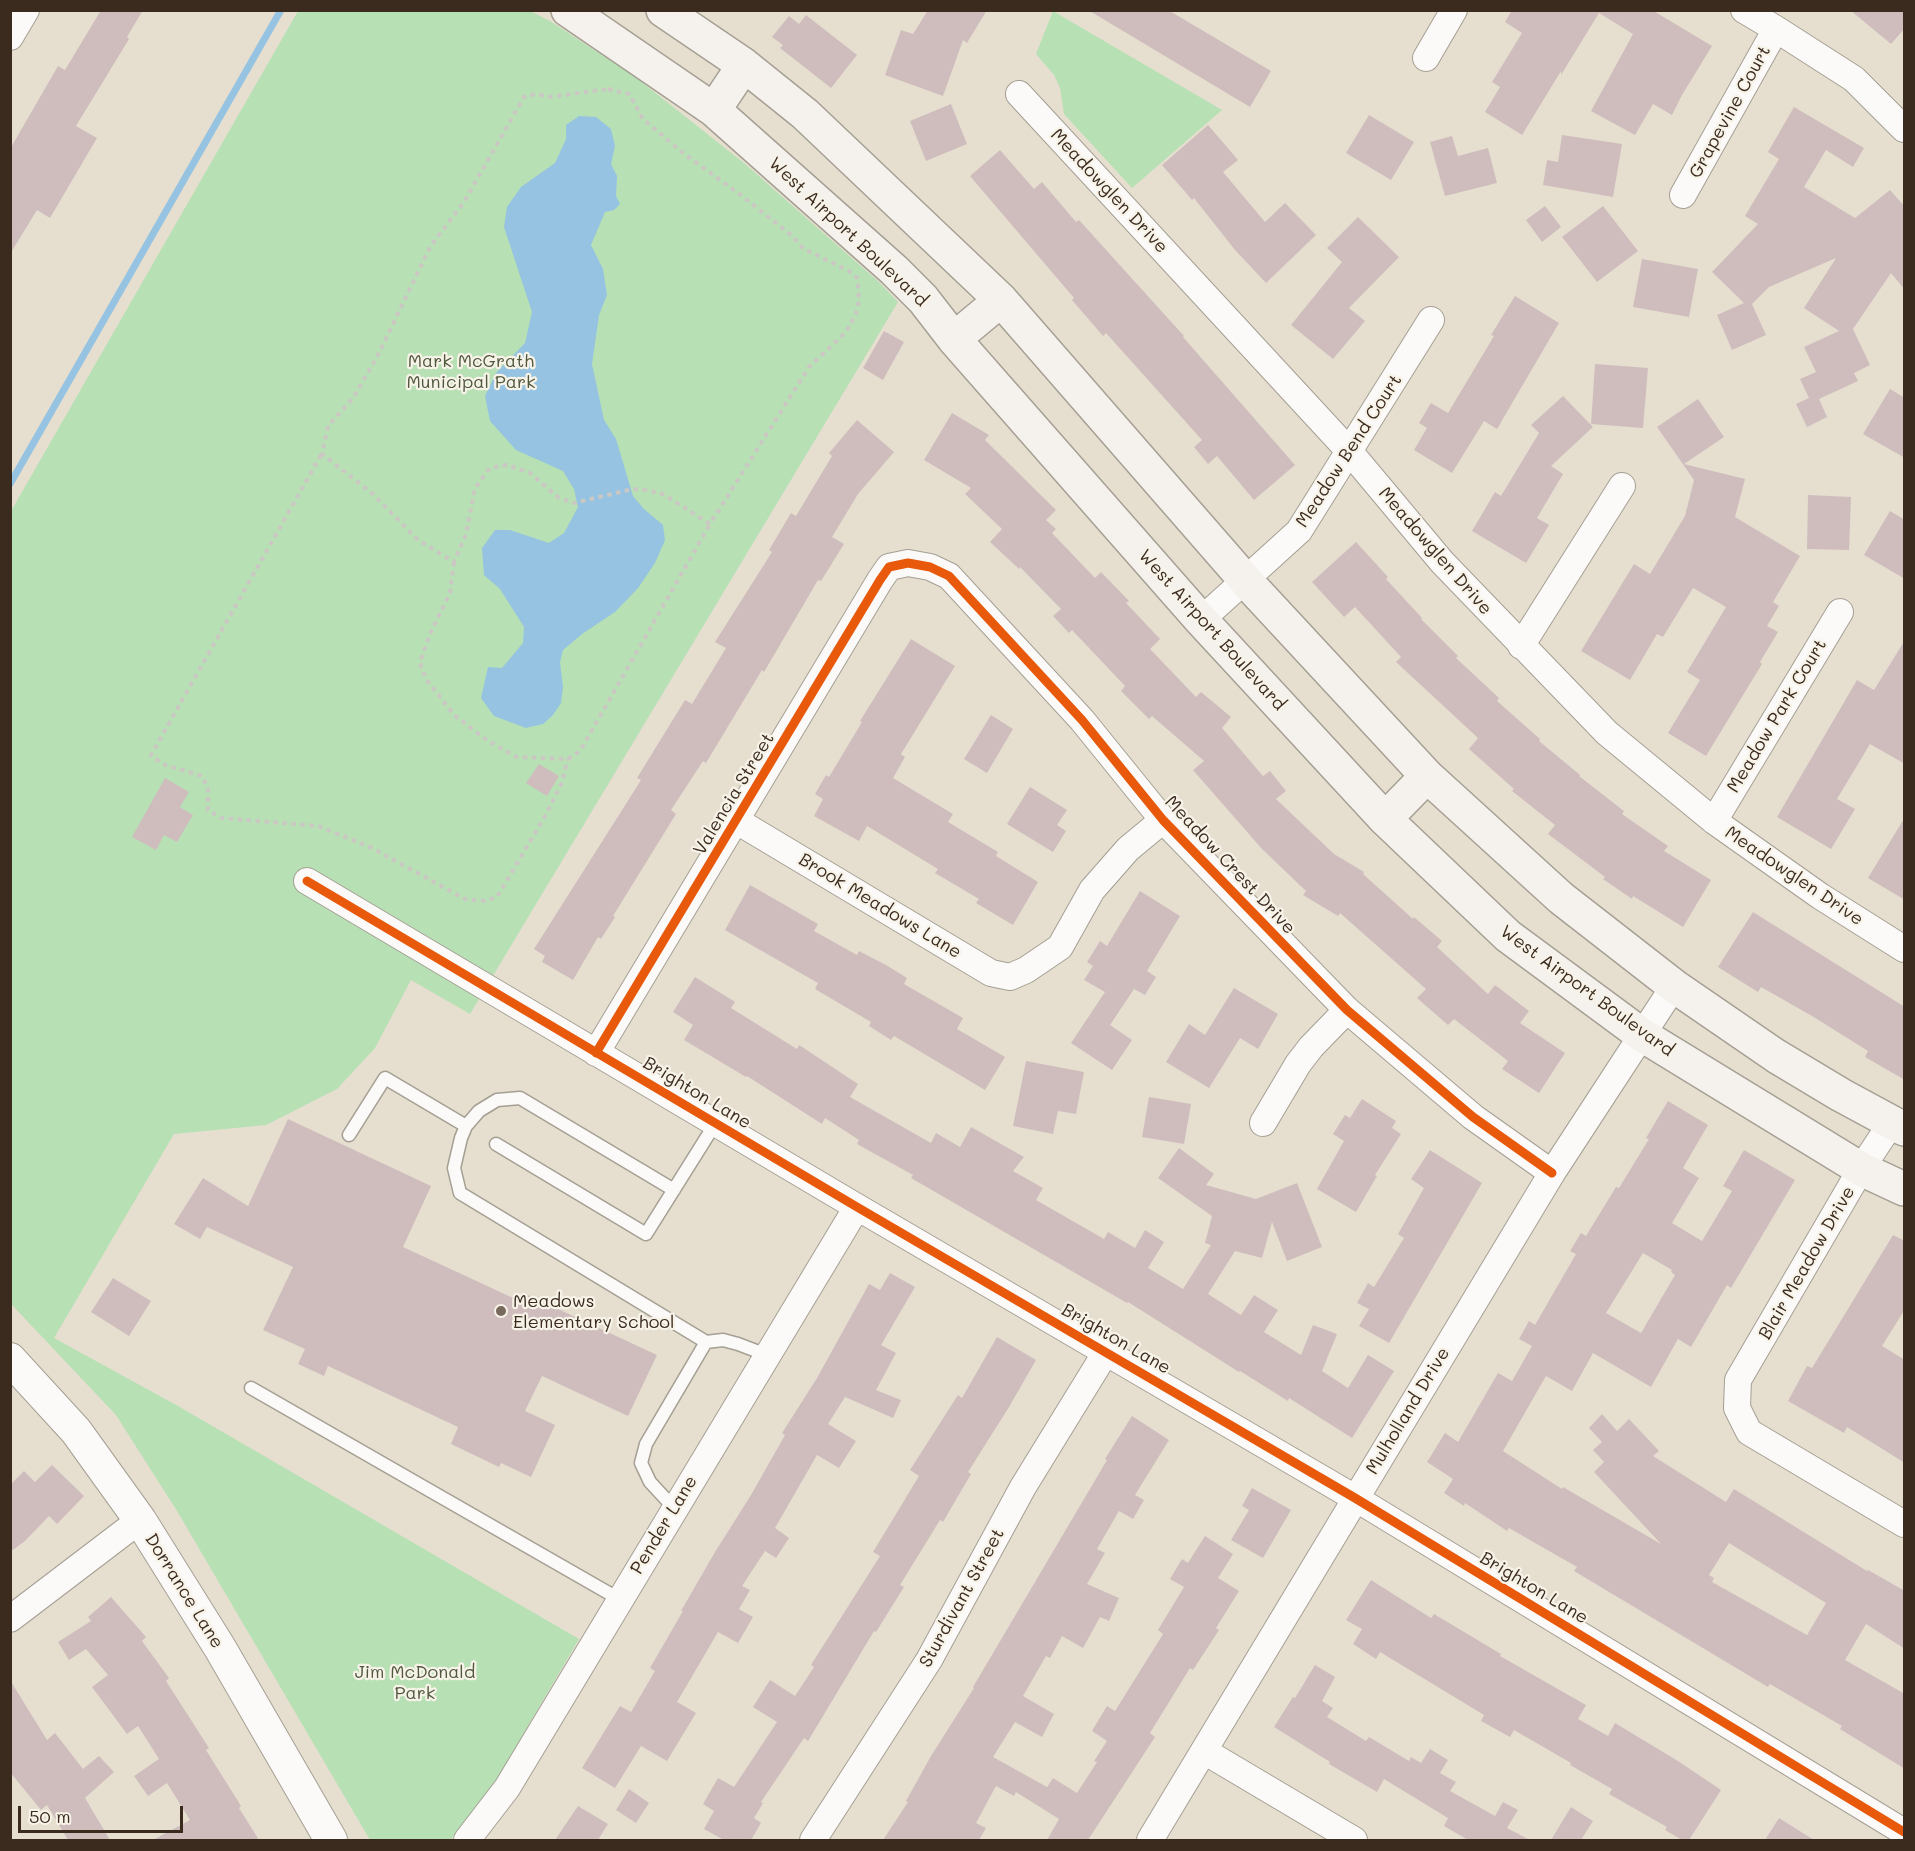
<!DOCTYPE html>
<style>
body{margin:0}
#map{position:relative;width:1915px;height:1851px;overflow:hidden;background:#e6dfcf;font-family:Mali,sans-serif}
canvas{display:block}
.frame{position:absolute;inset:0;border:12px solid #3b2a1e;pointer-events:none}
.scale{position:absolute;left:18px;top:1806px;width:165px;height:27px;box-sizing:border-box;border:3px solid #3b2a1e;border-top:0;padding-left:8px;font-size:18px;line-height:21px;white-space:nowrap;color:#3b2a1e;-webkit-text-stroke:4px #f7f3e8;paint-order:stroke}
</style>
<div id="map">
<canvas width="1915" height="1851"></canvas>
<div class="frame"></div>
<div class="scale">50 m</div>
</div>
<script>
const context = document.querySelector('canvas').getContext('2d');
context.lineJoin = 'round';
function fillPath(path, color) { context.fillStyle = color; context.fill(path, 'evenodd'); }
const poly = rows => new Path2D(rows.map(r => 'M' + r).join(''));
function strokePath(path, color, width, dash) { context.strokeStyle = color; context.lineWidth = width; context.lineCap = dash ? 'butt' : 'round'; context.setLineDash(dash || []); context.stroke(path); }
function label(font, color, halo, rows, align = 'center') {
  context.font = font + ' Mali,sans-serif'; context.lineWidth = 4.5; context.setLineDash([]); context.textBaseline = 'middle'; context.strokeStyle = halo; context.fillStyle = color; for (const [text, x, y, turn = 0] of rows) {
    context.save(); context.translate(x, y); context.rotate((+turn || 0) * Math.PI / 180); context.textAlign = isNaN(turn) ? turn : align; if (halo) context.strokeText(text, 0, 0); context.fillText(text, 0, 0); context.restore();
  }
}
fillPath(poly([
 [298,11,530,11,550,21,634,76,744,163,880,283,898,302,470,1014,411,980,375,1048,337,1089,266,1125,174,1134,54,1338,178,1406,579,1639,494,1784,451,1840,370,1840,177,1511,116,1415,11,1304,11,511],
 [1053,11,1222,110,1132,188,1064,114,1060,88,1054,75,1036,54]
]), '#b7e0b5');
fillPath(poly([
 [579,116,596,117,611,129,615,146,611,164,617,176,616,196,620,204,614,210,605,212,591,245,603,269,607,295,599,315,592,364,604,420,616,439,633,496,644,509,663,525,665,540,655,563,638,588,615,612,582,634,563,650,560,662,563,687,561,703,553,715,543,724,526,728,494,716,481,698,488,667,502,668,523,643,524,627,500,589,484,575,482,548,495,530,510,530,549,543,564,533,578,507,574,489,563,471,516,450,490,421,485,396,496,373,525,343,532,312,504,227,507,207,521,187,555,163,566,139,566,125]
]), '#96c3e1');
strokePath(poly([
 [10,484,281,10]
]), '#96c3e1', 7);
fillPath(poly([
 [101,10,143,10,127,37,129,39,76,126,97,138,50,218,37,210,10,254,10,149,58,66,65,70],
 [928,10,987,10,967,43,963,40,943,96,885,75,901,30,913,34],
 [1088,10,1168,10,1271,71,1250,107],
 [1512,10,1652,10,1712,46,1682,95,1672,115,1653,104,1635,135,1591,111,1633,34,1599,13,1561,75,1561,71,1522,135,1485,112,1500,87,1492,82,1522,33,1505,22],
 [1850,10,1905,10,1905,28,1891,44],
 [806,15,857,55,831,88,780,48,783,45,772,37,789,16,799,24],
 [951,104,967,144,926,161,910,121],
 [1794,107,1864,148,1853,167,1826,150,1804,187,1855,218,1890,190,1905,207,1905,290,1891,273,1853,329,1870,365,1854,373,1858,381,1819,399,1827,417,1807,427,1796,404,1809,398,1800,379,1816,372,1804,347,1839,331,1804,308,1836,258,1769,287,1752,304,1766,335,1732,350,1717,315,1744,303,1712,272,1758,224,1745,216,1779,159,1768,152],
 [1369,115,1414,142,1391,180,1346,153],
 [1208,125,1238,160,1223,172,1265,222,1285,203,1316,235,1266,283,1235,250,1194,198,1192,200,1162,165],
 [1562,135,1622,144,1613,197,1543,185,1547,160,1558,162],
 [1452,136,1458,156,1488,148,1497,183,1445,196,1430,142],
 [1000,150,1034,189,1042,182,1076,222,1079,220,1184,336,1183,337,1295,465,1254,500,1217,456,1208,464,1194,447,1202,440,1106,333,1103,336,1072,300,1074,298,970,176],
 [1545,206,1561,227,1542,242,1526,220],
 [1603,206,1638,251,1597,282,1562,237],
 [1358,217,1399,257,1349,308,1365,321,1333,359,1291,325,1342,262,1327,248],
 [1642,259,1698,269,1689,317,1633,307],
 [1515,296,1559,323,1497,429,1484,421,1452,473,1414,450,1427,428,1419,423,1431,403,1448,413,1494,336,1491,335],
 [884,331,904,342,883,380,863,368],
 [1595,364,1648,368,1643,428,1591,424],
 [1890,389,1905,398,1905,458,1863,434],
 [1563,396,1593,427,1551,466,1563,474,1537,518,1549,525,1526,563,1472,531,1495,492,1501,496,1539,433,1531,425],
 [1698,399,1724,437,1684,464,1745,479,1735,517,1800,556,1773,602,1779,606,1767,626,1778,632,1760,662,1762,664,1706,756,1668,733,1700,680,1687,672,1726,607,1693,588,1663,637,1657,634,1630,680,1581,651,1634,564,1650,574,1685,516,1694,480,1657,427],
 [952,413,989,435,985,440,1056,510,1046,520,1056,529,1052,533,1095,578,1101,572,1129,601,1126,603,1160,639,1150,649,1196,697,1201,692,1231,717,1222,728,1263,776,1270,771,1286,791,1276,799,1334,854,1364,872,1363,874,1413,919,1414,917,1442,941,1437,947,1488,994,1495,985,1529,1011,1520,1023,1565,1053,1539,1093,1502,1069,1508,1061,1454,1019,1448,1025,1417,998,1426,989,1340,913,1338,916,1303,895,1306,891,1262,849,1193,770,1204,761,1152,716,1149,719,1121,691,1125,686,1072,630,1069,633,1053,616,1061,609,1020,567,1019,569,990,542,1002,529,965,494,971,488,924,460],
 [857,420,894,452,858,494,832,537,844,544,821,581,818,580,764,672,762,670,706,763,703,761,671,810,676,814,613,916,615,917,601,939,598,937,573,980,542,962,545,956,534,949,641,780,637,778,685,700,692,704,726,648,715,642,772,552,769,550,791,513,796,516,832,456,829,453],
 [1808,495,1851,497,1849,550,1807,549],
 [1890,511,1905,520,1905,579,1864,555],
 [1356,542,1388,577,1386,579,1422,618,1421,619,1458,656,1456,658,1499,698,1497,701,1540,739,1539,741,1580,775,1579,776,1624,811,1622,814,1668,846,1664,851,1711,880,1683,927,1633,896,1632,899,1603,879,1605,877,1548,834,1555,825,1512,791,1514,789,1469,749,1478,738,1396,662,1401,657,1355,607,1344,617,1312,582],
 [911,639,955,666,901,754,905,757,893,778,953,814,948,822,998,852,996,856,1038,882,1013,925,976,903,979,899,935,873,938,869,867,826,859,841,814,816,823,799,815,794,826,775,829,777,862,722,860,721],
 [1905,640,1905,764,1870,744,1837,799,1855,809,1831,849,1777,817,1857,680,1874,690],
 [991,715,1013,729,987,773,964,759],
 [539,764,559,776,547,796,526,783],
 [165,778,189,792,180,807,193,815,177,842,164,835,156,850,132,837],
 [1030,787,1067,810,1057,825,1066,831,1053,852,1007,824],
 [1905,817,1905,900,1868,878],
 [750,885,818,924,814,931,857,955,859,951,886,965,907,978,904,984,963,1018,957,1029,1005,1057,985,1090,894,1036,891,1040,869,1026,871,1022,815,989,818,983,725,930],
 [1140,891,1180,916,1147,971,1156,977,1145,995,1134,989,1110,1025,1132,1040,1112,1070,1071,1043,1105,992,1084,980,1093,966,1087,962,1100,941,1107,946],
 [1753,912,1905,1007,1905,1080,1865,1057,1868,1051,1812,1016,1761,987,1758,992,1718,967],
 [695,977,735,1002,731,1008,797,1049,799,1045,858,1084,850,1097,931,1143,936,1133,960,1147,971,1127,1024,1157,1013,1171,1043,1188,1036,1200,1104,1239,1108,1232,1135,1248,1145,1230,1164,1242,1148,1268,1183,1289,1211,1245,1205,1243,1212,1216,1158,1178,1179,1148,1214,1174,1206,1185,1256,1199,1297,1183,1322,1247,1287,1261,1272,1222,1262,1258,1235,1251,1208,1294,1241,1315,1254,1295,1278,1310,1264,1332,1301,1355,1313,1325,1337,1334,1322,1371,1348,1388,1368,1355,1394,1371,1352,1438,1289,1398,1288,1401,1240,1371,1239,1372,1128,1302,1127,1303,911,1178,913,1175,857,1144,859,1140,825,1118,822,1124,747,1076,746,1077,684,1040,693,1025,673,1012],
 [1234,988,1278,1014,1258,1049,1240,1038,1209,1088,1166,1062,1189,1024,1205,1035],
 [1026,1061,1084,1072,1076,1114,1058,1111,1053,1134,1013,1126],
 [1149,1097,1191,1104,1184,1144,1142,1137],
 [1362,1099,1396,1121,1392,1128,1401,1134,1375,1175,1377,1176,1356,1212,1317,1189,1344,1141,1333,1134,1345,1115,1350,1118],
 [1668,1101,1708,1125,1683,1168,1699,1178,1672,1223,1702,1241,1732,1191,1723,1186,1744,1150,1795,1180,1731,1288,1727,1285,1691,1347,1678,1339,1651,1387,1593,1353,1572,1391,1546,1376,1503,1451,1562,1489,1563,1487,1661,1544,1594,1472,1604,1462,1593,1450,1602,1442,1589,1428,1602,1414,1617,1431,1629,1419,1659,1451,1653,1456,1726,1502,1734,1489,1867,1571,1868,1570,1905,1591,1905,1649,1866,1624,1845,1660,1905,1694,1905,1769,1840,1729,1842,1726,1770,1684,1768,1687,1574,1571,1577,1567,1509,1528,1507,1531,1465,1503,1464,1506,1444,1493,1453,1479,1427,1462,1445,1433,1458,1442,1498,1373,1512,1381,1532,1346,1519,1339,1529,1321,1535,1325,1576,1254,1570,1251,1581,1233,1586,1236,1616,1187,1619,1188,1649,1139,1646,1138],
 [1643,1253,1672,1270,1671,1272,1675,1275,1641,1333,1606,1313],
 [1729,1543,1826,1603,1807,1635,1712,1582,1714,1578,1709,1575],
 [288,1119,431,1186,403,1247,524,1303,528,1295,657,1355,628,1416,542,1376,525,1411,555,1425,531,1477,501,1463,499,1467,451,1444,458,1427,328,1366,324,1376,298,1364,305,1349,263,1330,293,1267,207,1227,200,1239,174,1224,203,1178,248,1206],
 [1430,1150,1482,1183,1389,1343,1359,1326,1369,1309,1357,1303,1368,1283,1374,1287,1404,1238,1398,1234,1424,1188,1411,1179],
 [1893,1235,1905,1241,1905,1309,1882,1346,1905,1360,1905,1463,1847,1427,1844,1433,1788,1401,1807,1366,1812,1368],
 [890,1273,915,1287,881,1345,896,1353,876,1390,901,1400,893,1418,845,1397,828,1424,856,1441,839,1468,817,1455,775,1528,789,1538,776,1558,765,1551,742,1586,750,1590,739,1609,753,1617,738,1643,718,1632,677,1702,696,1713,667,1761,641,1746,615,1788,582,1768,620,1706,631,1712,655,1671,650,1668,683,1611,681,1611,715,1552,751,1495,785,1435,782,1433,817,1378,869,1284,880,1290],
 [113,1278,151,1301,129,1336,91,1312],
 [997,1337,1036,1360,1009,1407,968,1472,971,1474,943,1522,940,1520,900,1585,904,1587,876,1632,874,1631,808,1741,804,1738,761,1802,763,1803,754,1818,761,1823,751,1840,724,1840,704,1829,714,1811,703,1804,718,1778,734,1787,777,1722,753,1707,770,1680,795,1696,814,1667,811,1665,880,1556,873,1552,919,1476,910,1470,958,1395,962,1398],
 [1132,1416,1169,1440,1135,1495,1144,1500,1133,1519,1119,1511,1097,1549,1105,1553,1087,1584,1119,1598,1109,1621,1100,1617,1083,1648,1062,1636,1050,1658,1046,1656,1023,1696,1054,1714,1042,1737,1015,1722,993,1757,1047,1787,1053,1778,1077,1793,1097,1762,1094,1761,1107,1741,1092,1731,1107,1706,1115,1711,1163,1634,1158,1630,1184,1587,1170,1579,1182,1559,1188,1563,1205,1536,1233,1554,1218,1578,1239,1591,1216,1628,1219,1630,1193,1670,1190,1668,1150,1733,1155,1737,1088,1840,1047,1840,1059,1819,1016,1792,1014,1796,996,1786,976,1823,986,1828,979,1840,883,1840,908,1802,906,1801,931,1756,974,1688,973,1687,1107,1460,1105,1459],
 [52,1465,84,1496,57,1524,49,1516,25,1541,10,1552,10,1485,24,1471,35,1482],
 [1252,1488,1291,1510,1263,1558,1231,1540,1249,1510,1242,1506],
 [1371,1580,1431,1618,1434,1614,1501,1654,1500,1656,1586,1705,1578,1719,1608,1736,1615,1723,1678,1761,1721,1790,1689,1840,1682,1840,1665,1830,1667,1827,1609,1794,1612,1789,1570,1765,1571,1763,1514,1730,1510,1737,1481,1721,1484,1715,1380,1652,1376,1659,1353,1644,1362,1629,1346,1620],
 [111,1597,146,1637,142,1641,169,1678,166,1681,209,1748,206,1750,241,1806,239,1808,259,1840,153,1840,190,1820,167,1783,148,1796,134,1776,159,1759,138,1726,127,1734,92,1687,108,1675,86,1649,69,1660,58,1642,91,1621,88,1617],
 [1315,1665,1335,1677,1322,1701,1333,1708,1327,1717,1366,1741,1369,1737,1409,1761,1411,1757,1421,1763,1430,1749,1448,1760,1440,1773,1456,1782,1450,1791,1495,1816,1503,1802,1518,1810,1507,1828,1530,1840,1468,1840,1444,1826,1448,1818,1384,1779,1377,1792,1329,1764,1330,1762,1274,1727,1293,1697,1295,1698],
 [10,1680,47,1740,55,1733,83,1769,99,1756,114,1772,85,1798,110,1840,68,1840,47,1805,41,1810,10,1772],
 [629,1789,649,1803,636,1823,616,1810],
 [578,1806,608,1824,598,1840,555,1840],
 [1571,1807,1593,1821,1581,1840,1551,1840],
 [1779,1818,1814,1840,1765,1840]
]), '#cfbdbe');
const service = poly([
 [349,1135,385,1078,466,1126],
 [496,1144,646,1234,715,1124],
 [674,1190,520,1098,497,1100,479,1111,466,1126,461,1138,454,1168,460,1193,706,1342,723,1340,738,1344,767,1355],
 [251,1388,619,1599],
 [674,1508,650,1482,641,1463,646,1444,706,1342]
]);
const minor = poly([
 [1744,10,1776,29,1854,79,1904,129],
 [10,37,26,10],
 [1426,58,1454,10],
 [1019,94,1350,452,1442,562,1607,733,1714,821,1820,896,1904,949],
 [1683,195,1776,29],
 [1201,620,1299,531,1431,320],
 [1521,646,1622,486],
 [737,821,991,973,1010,977,1026,970,1060,947,1092,890,1128,849,1163,820],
 [1714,821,1840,612],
 [307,881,857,1207,1355,1498,1904,1832],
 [596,1053,880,580,889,567,908,563,930,567,949,576,1082,720,1163,820,1347,1010,1473,1117,1552,1173],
 [1892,1122,1861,1169,1738,1380,1737,1408,1749,1432,1904,1524],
 [1263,1123,1298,1064,1311,1047,1347,1010],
 [10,1619,140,1520],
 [1204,1751,1354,1840],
 [467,1840,507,1788,857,1207],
 [813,1840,929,1660,1023,1487,1106,1352],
 [1150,1840,1552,1173,1674,986]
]);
const tertiary = poly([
 [10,1359,76,1431,140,1520,220,1648,331,1840]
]);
const secondary = poly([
 [568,10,714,110,894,270,923,299,954,339,1201,620,1385,819,1508,936,1642,1035,1861,1169,1904,1189],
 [663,10,744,65,805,114,1001,300,1246,581,1427,776,1561,898,1674,986,1776,1056,1841,1095,1904,1129],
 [714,110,744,65],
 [954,339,1001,300],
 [1385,819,1427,776]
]);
strokePath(service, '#a59f94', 15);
strokePath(minor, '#a59f94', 28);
strokePath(tertiary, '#a59f94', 34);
strokePath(secondary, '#a59f94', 36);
strokePath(poly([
 [608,89,629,94,643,119,683,153,738,193,790,234,804,249,849,271,857,278,859,300,856,314,846,332,809,367,710,524,663,494,646,490,633,489,574,503,559,498,530,473,507,465,490,468,475,488,466,534,454,562,418,540,373,494,322,454,328,426,353,398,377,357,430,247,464,202,524,97,536,94,549,97,608,89],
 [321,455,151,755,162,764,202,776,208,789,208,810,221,818,318,826,370,847,465,899,485,901,497,897,544,818,561,785,568,759],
 [454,562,450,593,429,636,420,663,426,679,454,715,488,741,517,757,568,759,580,751,710,524]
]), '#cbc8c3', 4, [4.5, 4.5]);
strokePath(service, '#fbfaf8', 12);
strokePath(minor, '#fbfaf8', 26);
strokePath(tertiary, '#fbfaf8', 32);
strokePath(secondary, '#f5f2ee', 33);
strokePath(poly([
 [307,881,857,1207,1355,1498,1904,1832],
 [596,1053,880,580,889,567,908,563,930,567,949,576,1082,720,1163,820,1347,1010,1473,1117,1552,1173]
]), '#e8590c', 9);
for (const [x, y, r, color] of [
 [501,1311,6,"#77695c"]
]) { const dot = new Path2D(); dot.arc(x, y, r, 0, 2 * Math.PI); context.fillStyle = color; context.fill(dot); strokePath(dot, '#f7f3e8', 2); }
label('18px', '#3b2a1e', '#f7f3e8', [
 ["Grapevine Court",1730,112,-61],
 ["Meadowglen Drive",1109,191,47],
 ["West Airport Boulevard",848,232,43],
 ["Meadow Bend Court",1349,451,-57],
 ["Meadowglen Drive",1435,551,49],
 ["West Airport Boulevard",1212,630,48],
 ["Meadow Park Court",1777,716,-59],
 ["Valencia Street",734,794,-59],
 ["Meadow Crest Drive",1230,865,47],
 ["Meadowglen Drive",1794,876,34],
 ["Brook Meadows Lane",880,906,31],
 ["West Airport Boulevard",1587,991,36],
 ["Brighton Lane",697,1093,31],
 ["Blair Meadow Drive",1807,1263,-60],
 ["Brighton Lane",1116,1339,30],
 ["Mulholland Drive",1408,1411,-59],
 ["Pender Lane",664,1525,-59],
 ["Brighton Lane",1534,1588,31],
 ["Dorrance Lane",184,1591,58],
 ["Sturdivant Street",962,1598,-61]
]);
label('18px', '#50583e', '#f7f3e8', [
 ["Mark McGrath",471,361],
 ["Municipal Park",471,382],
 ["Jim McDonald",415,1672],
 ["Park",415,1693]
]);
label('18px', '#3b2a1e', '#f7f3e8', [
 ["Meadows",513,1301],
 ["Elementary School",513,1322]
], 'left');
</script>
